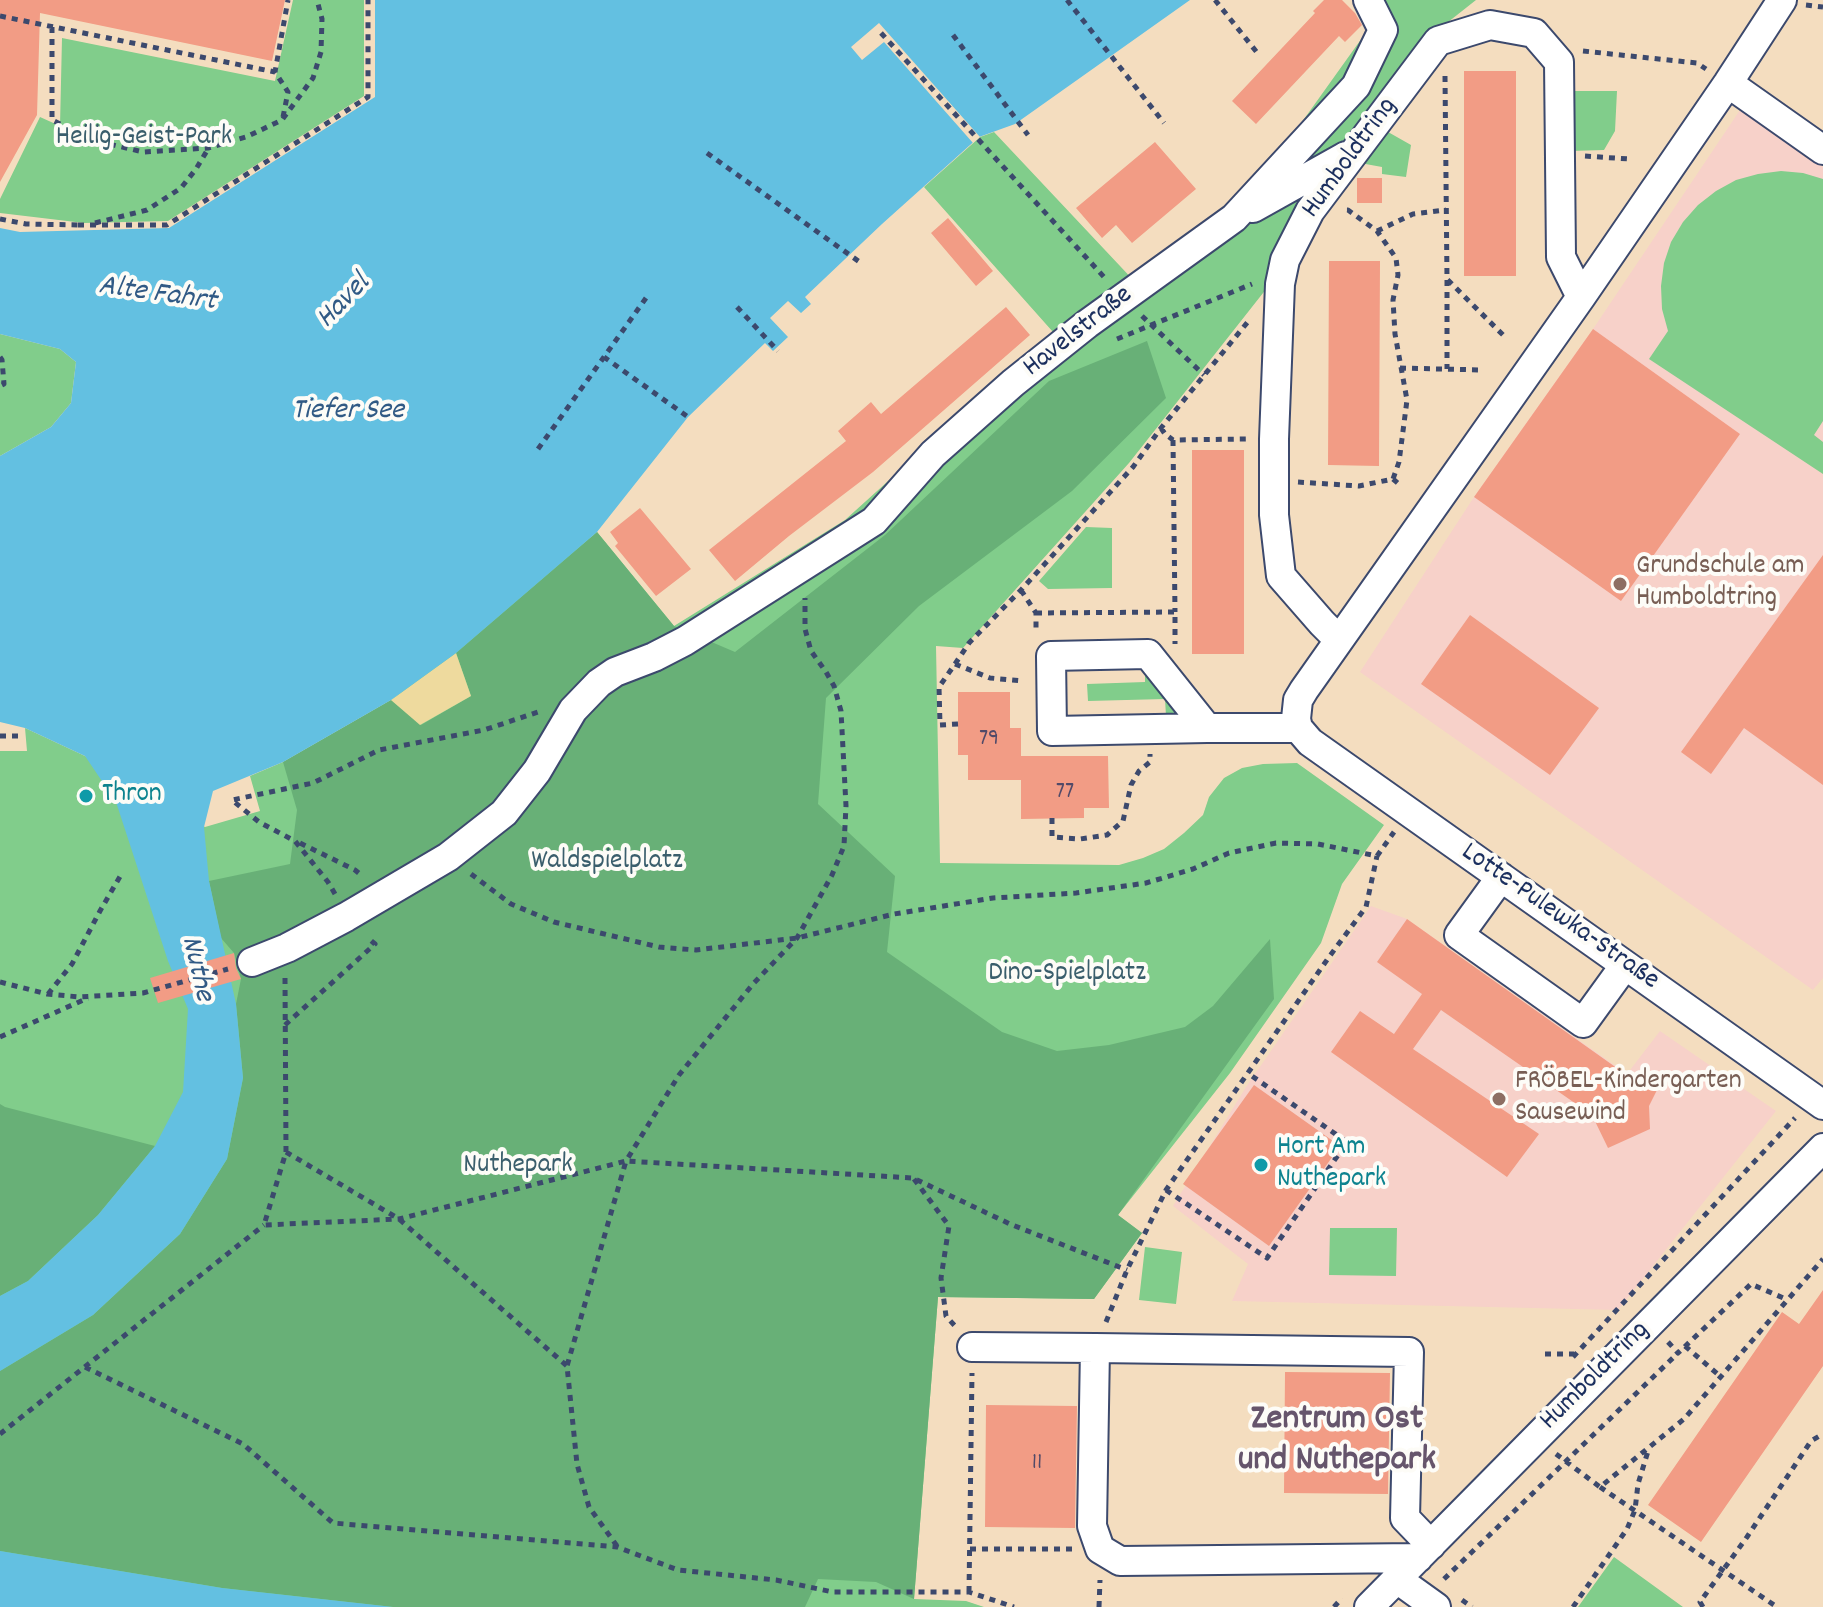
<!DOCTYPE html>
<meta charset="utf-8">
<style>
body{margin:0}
canvas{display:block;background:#f4ddbf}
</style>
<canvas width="1823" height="1607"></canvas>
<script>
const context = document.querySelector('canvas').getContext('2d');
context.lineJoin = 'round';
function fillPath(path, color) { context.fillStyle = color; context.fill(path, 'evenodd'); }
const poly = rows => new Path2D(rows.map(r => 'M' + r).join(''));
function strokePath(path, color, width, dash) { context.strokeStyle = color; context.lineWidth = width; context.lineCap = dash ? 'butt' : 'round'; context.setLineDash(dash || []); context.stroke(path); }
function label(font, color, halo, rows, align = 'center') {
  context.font = font + ' Dekko,sans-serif'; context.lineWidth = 8; context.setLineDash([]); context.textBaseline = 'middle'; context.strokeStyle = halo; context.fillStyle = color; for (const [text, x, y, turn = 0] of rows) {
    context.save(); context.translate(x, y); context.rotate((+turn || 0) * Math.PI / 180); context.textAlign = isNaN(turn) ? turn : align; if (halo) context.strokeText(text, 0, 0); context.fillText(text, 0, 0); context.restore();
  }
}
fillPath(poly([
 [1740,110,1823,167,1823,978,1813,990,1360,672,1474,497,1593,329],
 [1371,906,1407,919,1627,1074,1660,1031,1776,1111,1618,1310,1232,1301,1248,1264,1173,1206,1246,1087]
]), '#f7d1c9');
fillPath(poly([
 [293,0,364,0,364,96,168,221,84,223,0,213,0,199,40,117,60,126,62,38,275,81],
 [1352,0,1476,0,1438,30,1278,274,1129,463,963,648,936,646,940,863,1119,865,1143,858,1164,849,1184,833,1203,815,1209,797,1224,778,1242,768,1263,764,1297,763,1384,825,1342,884,1321,943,1230,1073,1118,1215,1142,1233,1094,1299,938,1297,914,1599,966,1601,984,1607,0,1607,0,751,27,751,25,728,85,756,205,827,260,811,250,776,283,762,391,700,597,532,674,626,845,520,1053,332,924,187,980,137,994,132,1136,283,1264,175,1372,24],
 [1569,91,1617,91,1615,131,1604,150,1570,151],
 [1381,128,1411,145,1406,177,1382,174,1382,167,1360,163],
 [1781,171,1803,173,1823,179,1823,421,1814,435,1823,442,1823,474,1649,359,1668,331,1662,309,1661,286,1664,263,1671,242,1683,222,1698,205,1716,191,1736,180,1758,174],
 [0,334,60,349,76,362,71,403,51,427,0,456],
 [1086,527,1112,528,1112,588,1048,589,1039,581],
 [1145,666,1176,712,1175,714,1166,716,1165,699,1088,701,1087,684,1145,682],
 [1330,1228,1397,1228,1396,1276,1329,1275],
 [1145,1247,1182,1252,1176,1304,1139,1300],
 [1614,1557,1683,1607,1578,1607]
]), '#81cd8b');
fillPath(poly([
 [1147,341,1166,398,1072,491,919,606,826,698,818,804,895,876,887,952,1002,1032,1057,1051,1109,1045,1185,1027,1213,1006,1270,939,1274,999,1118,1215,1142,1233,1094,1299,938,1297,914,1599,876,1582,818,1579,805,1607,393,1607,222,1588,0,1551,0,1371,93,1315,180,1234,227,1159,243,1078,236,1004,241,979,234,953,221,938,209,881,290,864,297,810,283,762,391,700,421,725,471,696,456,653,597,532,674,626,735,652,885,535,1049,381],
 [0,1104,5,1107,155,1146,98,1215,28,1281,0,1296]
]), '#68b077');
fillPath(poly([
 [456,653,471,696,420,725,391,700]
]), '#eeda9e');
fillPath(poly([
 [375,0,1190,0,1015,124,979,137,882,224,805,297,811,304,801,313,788,301,770,318,788,337,773,351,765,343,688,417,597,532,456,653,391,700,283,762,213,791,204,827,209,881,236,1004,243,1078,227,1159,180,1234,93,1315,0,1371,0,1296,28,1281,98,1215,155,1146,183,1092,188,1009,168,961,116,802,85,756,25,728,0,722,0,456,51,427,71,403,76,362,60,349,0,334,0,228,20,232,169,228,375,97],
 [0,1551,222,1588,393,1607,0,1607]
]), '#63c0e1');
fillPath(poly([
 [879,23,980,137,973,143,884,42,862,60,851,47]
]), '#f4ddbf');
fillPath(poly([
 [0,0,285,0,272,61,40,13,37,115,0,182],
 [1324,0,1342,0,1355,13,1362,25,1345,42,1339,36,1256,124,1232,101,1315,13,1313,11],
 [1464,71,1516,71,1516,276,1464,276],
 [1155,142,1196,189,1132,243,1116,225,1102,238,1076,208],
 [1357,178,1382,178,1382,203,1357,203],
 [948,218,993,271,976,286,931,233],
 [1329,261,1380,261,1379,466,1328,465],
 [1006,307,1030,335,873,472,789,536,735,581,709,550,846,441,838,431,871,402,881,414],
 [1593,329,1740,434,1621,601,1474,497],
 [1192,450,1244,450,1244,654,1192,654],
 [640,508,691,569,656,596,615,546,618,543,610,532],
 [1823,555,1823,785,1744,728,1711,774,1681,752],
 [1470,615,1599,708,1550,775,1421,684],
 [958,692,1010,692,1010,728,1021,728,1021,756,1108,756,1109,808,1084,808,1084,818,1021,819,1021,780,968,780,968,755,958,755],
 [1407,919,1628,1076,1632,1071,1657,1090,1649,1106,1650,1129,1608,1148,1592,1115,1441,1010,1413,1049,1539,1134,1507,1177,1331,1052,1360,1011,1394,1034,1422,994,1377,962],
 [234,953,236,968,241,979,158,1003,150,978],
 [1254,1085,1340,1146,1269,1246,1183,1184],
 [1823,1290,1823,1366,1701,1542,1648,1505,1782,1312,1799,1324],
 [1285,1372,1390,1373,1388,1494,1284,1493],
 [986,1405,1077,1406,1075,1528,985,1527]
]), '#f29c85');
const minor = poly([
 [1782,0,1728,83,1581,297,1304,690,1298,700,1296,719,1298,728,1310,742,1823,1105],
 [1728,83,1823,150],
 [1253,208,1346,156],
 [1339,640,1322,623,1281,576,1274,515,1274,439,1280,284,1285,260,1310,211,1438,41,1490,25,1534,33,1559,62,1561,257,1581,297],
 [1207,728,1052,731,1051,656,1148,654,1207,728,1298,728],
 [1501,877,1459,935,1583,1023,1625,965],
 [252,962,287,948,346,917,448,857,504,813,537,771,573,710,599,683,615,672,654,657,685,641,874,521,933,454,1013,383,1087,324,1234,218,1356,86,1383,30,1368,0],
 [972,1347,1095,1348],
 [1418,1558,1120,1561,1100,1549,1092,1526,1095,1348,1409,1352,1405,1518,1431,1545],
 [1397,1579,1436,1607],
 [1369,1607,1823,1148]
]);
strokePath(minor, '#3c496d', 32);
strokePath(poly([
 [1067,0,1164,123],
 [1215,0,1259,55],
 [1806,5,1823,7],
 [0,16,275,72],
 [52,27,52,120,92,140,143,152,208,148,246,137,282,120,313,78,321,52,322,19,317,0],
 [881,33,1104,277],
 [953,35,1028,135],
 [1583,51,1697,63,1706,69],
 [1445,76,1447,279,1506,338],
 [283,117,288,92,275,72,288,0],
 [707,153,861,263],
 [1585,156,1629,159],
 [0,219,26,224,81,225],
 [95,223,147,210,181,188,196,169,208,149],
 [78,225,167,225,368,97,368,0],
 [1377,231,1413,214,1446,210],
 [1447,280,1447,369],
 [646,298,604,357,688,417],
 [737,307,778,351],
 [1142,316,1204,375],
 [1117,339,1252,284],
 [0,357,2,360,4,384,0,386],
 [1400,368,1482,370],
 [1161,428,1165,434,1173,440,1247,439],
 [1173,440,1175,612],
 [538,449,604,357],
 [1393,479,1401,486],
 [1298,482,1359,486,1393,479,1399,462,1407,400,1395,334,1393,300,1398,275,1396,258,1377,231,1348,210,1343,210],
 [1021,590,1036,613,1036,633],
 [1036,613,1175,612,1175,644],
 [955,664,969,643,1021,590,1133,467,1161,428,1251,318],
 [958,724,940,725,939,687,955,664,990,678,1023,681],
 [0,736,18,736],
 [1052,818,1052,837,1080,839,1107,835,1123,821,1131,785,1139,771,1150,762,1150,754],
 [300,843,355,870,361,875],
 [471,874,511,904,554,922,659,947,696,950,797,938,894,914,993,898,1076,893,1146,883,1193,869,1229,853,1276,843,1318,844,1377,856,1394,832],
 [335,894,328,882,295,841,259,822,232,800,313,783,379,750,484,730,541,711],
 [285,978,286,1152,264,1225,399,1219,626,1161,679,1075,753,984,797,938,832,875,844,846,846,806,841,711,834,686,826,672,811,651,805,629,805,598],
 [0,982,47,994,80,997,143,993,228,969],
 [48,994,72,964,100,911,122,873],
 [285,1025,375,944,367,937],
 [0,1037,88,998],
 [286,1152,399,1219,567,1366],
 [914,1179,949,1226,941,1278,946,1316,955,1326],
 [1166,1190,1267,1258,1347,1142,1249,1074],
 [1106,1322,1127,1270,1166,1190,1329,957,1366,907,1377,856],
 [1668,1342,1678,1353,1751,1284,1788,1300],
 [1685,1346,1721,1377],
 [1545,1354,1574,1354],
 [1573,1357,1795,1118],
 [85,1367,243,1444,333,1523,617,1547,678,1570,776,1580,833,1592,969,1592,1014,1607],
 [0,1434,264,1225],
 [1556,1454,1600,1487,1684,1419,1823,1259],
 [1600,1487,1777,1607],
 [617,1546,589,1507,577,1464,567,1366,626,1161,913,1178,1010,1224,1127,1270],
 [970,1549,1074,1549],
 [1444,1579,1678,1353],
 [969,1592,972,1373],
 [1462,1600,1472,1607],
 [1099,1607,1100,1580],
 [1334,1607,1342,1598],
 [1573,1607,1627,1529,1635,1510,1638,1484,1649,1448],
 [1703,1607,1700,1602,1747,1537,1811,1441,1823,1434]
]), '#3c496d', 5, [6, 6]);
strokePath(minor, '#fff', 28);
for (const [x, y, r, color] of [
 [1620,584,8,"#8d6e63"],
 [86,796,8,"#0f9aa8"],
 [1499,1099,8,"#8d6e63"],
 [1261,1165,8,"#0f9aa8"]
]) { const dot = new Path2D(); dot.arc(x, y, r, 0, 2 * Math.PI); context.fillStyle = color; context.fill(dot); strokePath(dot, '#fdfcf7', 3); }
label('24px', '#514a68', null, [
 ["79",989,741],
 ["77",1065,794],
 ["11",1037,1465]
]);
label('28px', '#3a5e6c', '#fdfcf7', [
 ["Heilig-Geist-Park",144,139],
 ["Waldspielplatz",607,863],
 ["Dino-Spielplatz",1067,975],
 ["Nuthepark",518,1167]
]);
label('28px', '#1b2f5e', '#fdfcf7', [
 ["Humboldtring",1351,159,-54],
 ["Havelstraße",1079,333,-38],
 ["Lotte-Pulewka-Straße",1559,918,35],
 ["Humboldtring",1596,1377,-45]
]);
label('28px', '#785e54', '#fdfcf7', [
 ["Grundschule am",1636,568],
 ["Humboldtring",1636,600],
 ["FRÖBEL-Kindergarten",1515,1083],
 ["Sausewind",1515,1115]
], 'left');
label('28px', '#0d838f', '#fdfcf7', [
 ["Thron",102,796],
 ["Hort Am",1277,1149],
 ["Nuthepark",1277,1181]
], 'left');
label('italic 30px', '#315a85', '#fdfcf7', [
 ["Alte Fahrt",157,296,8],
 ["Havel",345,303,-46],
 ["Tiefer See",348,413],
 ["Nuthe",195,969,77]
]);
label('bold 36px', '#66556c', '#fdfcf7', [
 ["Zentrum Ost",1337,1422],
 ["und Nuthepark",1337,1463]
]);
</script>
